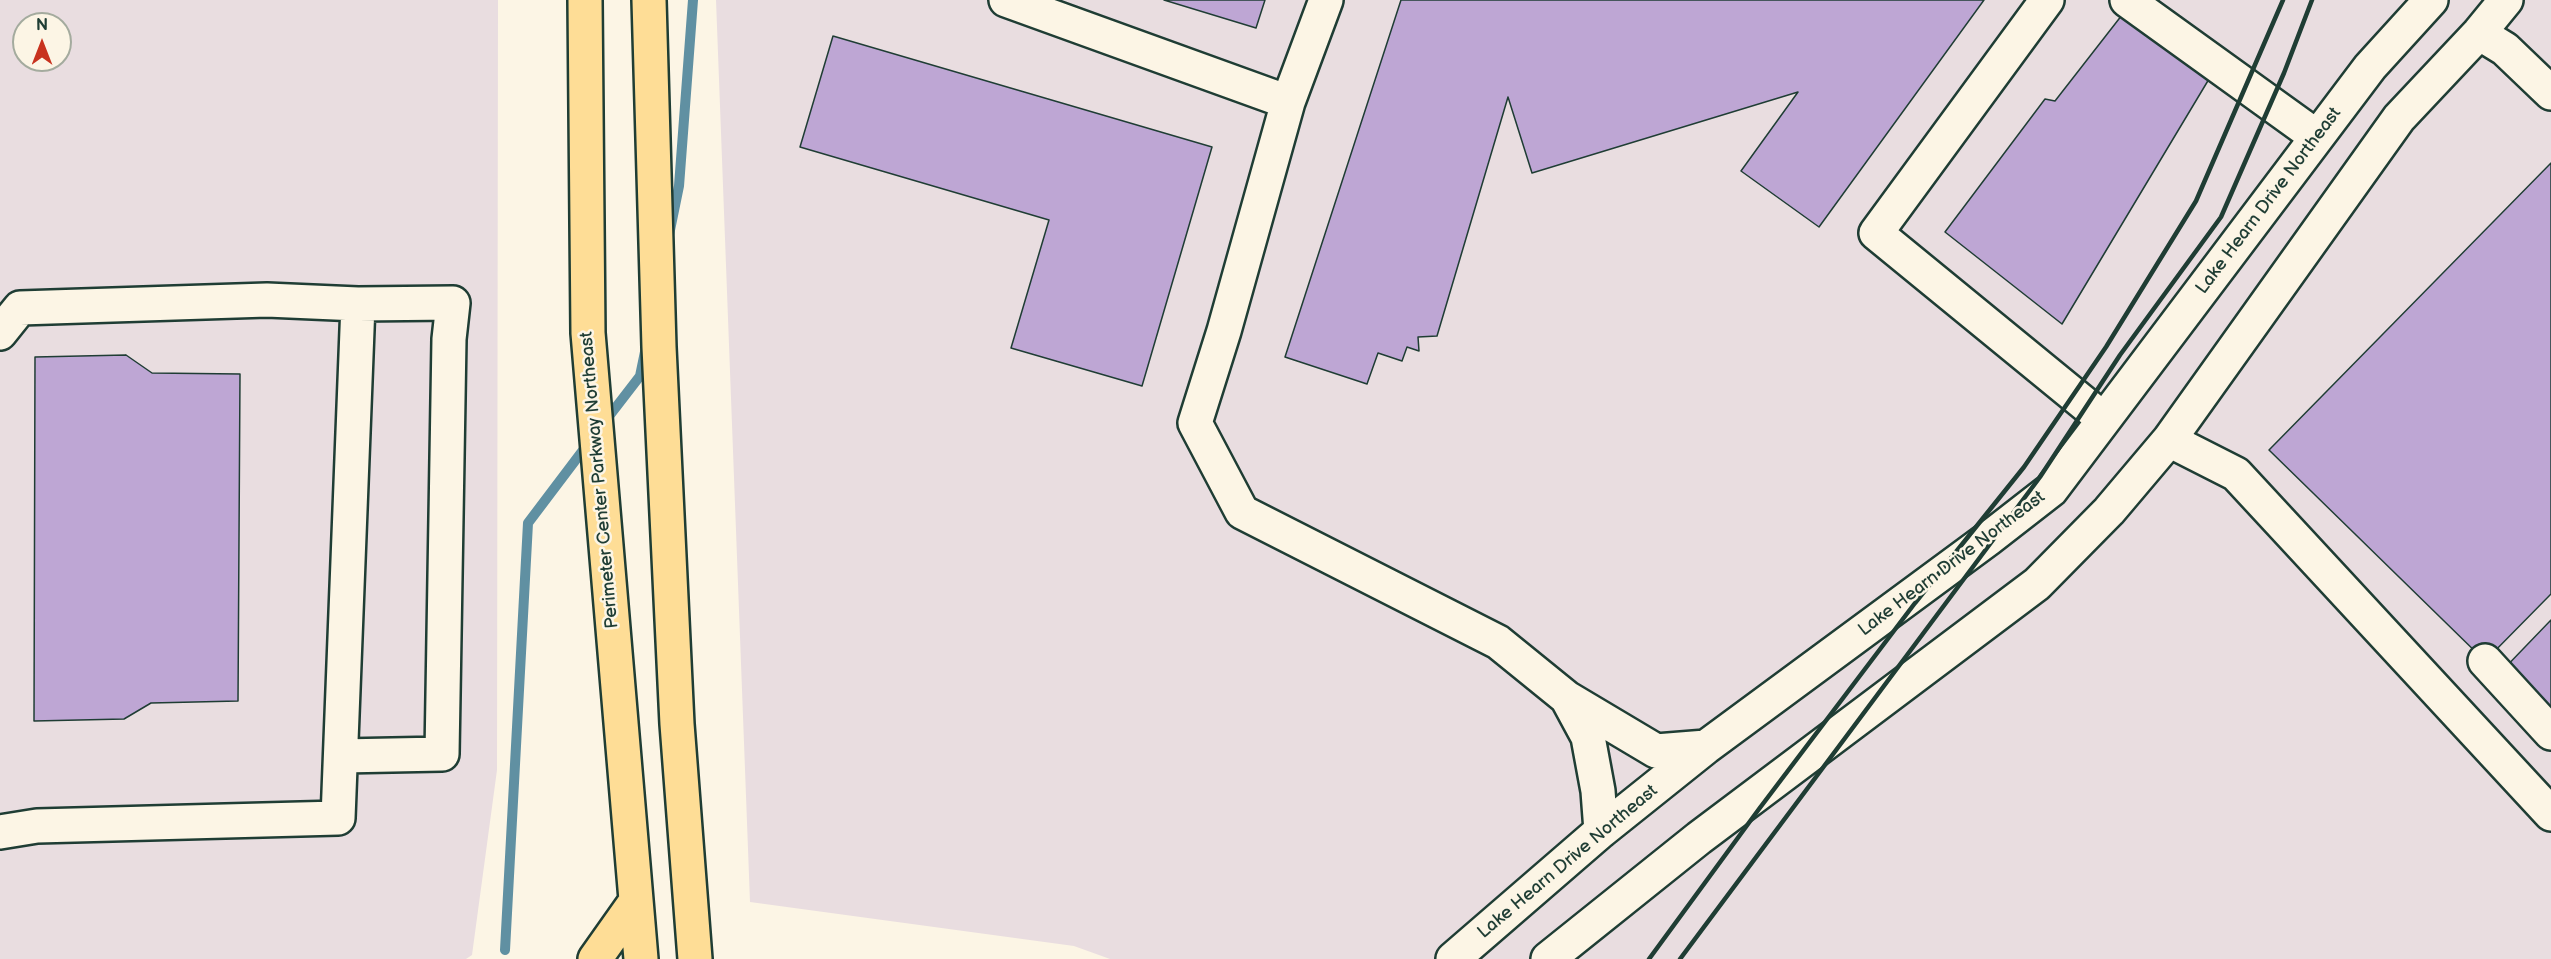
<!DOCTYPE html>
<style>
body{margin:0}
#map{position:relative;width:2551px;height:959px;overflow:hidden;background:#fcf5e5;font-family:"Balsamiq Sans",sans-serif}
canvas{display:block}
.north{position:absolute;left:12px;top:12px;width:60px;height:60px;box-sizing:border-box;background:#fcf5e5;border:2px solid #a4ab9e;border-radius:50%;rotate:0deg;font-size:16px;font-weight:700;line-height:24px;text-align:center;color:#1f3d34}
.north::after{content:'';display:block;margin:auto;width:21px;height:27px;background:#c8321e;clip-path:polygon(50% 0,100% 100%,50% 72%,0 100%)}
</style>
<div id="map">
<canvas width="2551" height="959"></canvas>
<div class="north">N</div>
</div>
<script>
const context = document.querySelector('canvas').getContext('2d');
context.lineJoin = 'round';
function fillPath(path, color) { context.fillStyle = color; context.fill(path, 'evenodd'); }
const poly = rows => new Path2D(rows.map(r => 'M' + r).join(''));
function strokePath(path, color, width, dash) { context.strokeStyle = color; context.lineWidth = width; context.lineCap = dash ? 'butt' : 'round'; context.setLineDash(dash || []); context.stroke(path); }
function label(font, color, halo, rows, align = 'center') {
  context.font = font + ' "Balsamiq Sans",sans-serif'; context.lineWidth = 5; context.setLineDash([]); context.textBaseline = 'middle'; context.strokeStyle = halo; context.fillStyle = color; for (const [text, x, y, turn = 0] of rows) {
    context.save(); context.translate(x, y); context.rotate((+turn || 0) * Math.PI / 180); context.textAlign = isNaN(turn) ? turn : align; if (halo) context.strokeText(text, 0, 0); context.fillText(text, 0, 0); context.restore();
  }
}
fillPath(poly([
 [0,0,498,0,497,770,472,955,466,959,0,959],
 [24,24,60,24,60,60,24,60],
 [716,0,2551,0,2551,959,1110,959,1074,946,750,902]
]), '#e9dde0');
strokePath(poly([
 [669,235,679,186,693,0],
 [603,424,640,376,646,347],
 [505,950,528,523,590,441]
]), '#6090a2', 10);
const building = poly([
 [1164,0,1265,0,1256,28,1164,0],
 [1401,0,1984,0,1819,227,1741,171,1798,92,1532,173,1508,97,1437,336,1418,337,1419,351,1407,347,1402,361,1378,353,1367,384,1285,357,1401,0],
 [2122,15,2209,79,2062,324,1945,232,2045,99,2055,101,2122,15],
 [833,36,1212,147,1142,386,1011,348,1049,220,800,147,833,36],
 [2551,163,2551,594,2485,661,2269,450,2551,163],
 [126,355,152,373,240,374,238,701,151,703,124,719,34,721,35,357,126,355],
 [2551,620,2551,725,2498,675,2551,620]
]);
fillPath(building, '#bea6d4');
strokePath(building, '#1f3d34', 1.5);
const minor = poly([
 [1006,0,1288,102],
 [1326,0,1288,102,1224,331,1195,423,1242,512,1498,642,1567,698,1656,751,1706,747],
 [2047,0,1876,233,2102,418],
 [2127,0,2317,137],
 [2479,33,2505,49,2551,93],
 [0,333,20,308,267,300,358,304,453,303,449,339,442,754,342,756],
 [2169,440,2236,474,2551,814],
 [2485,661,2551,733],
 [1568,700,1588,737,1598,791,1601,831],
 [0,832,37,826,338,818,358,304],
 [1453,959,1601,831,1706,747,1988,539,2051,490,2370,67,2431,0],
 [1548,959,1699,838,2037,584,2109,511,2169,440,2399,118,2479,33,2506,0]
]);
const major = poly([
 [585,0,588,333,641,959],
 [649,0,659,347,677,724,695,959],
 [595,959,636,901]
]);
strokePath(minor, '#1f3d34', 38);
strokePath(major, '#1f3d34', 38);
strokePath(minor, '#fcf5e5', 33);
strokePath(major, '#fedd96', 33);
strokePath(poly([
 [1649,959,1759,809,1915,603,2024,467,2106,347,2196,201,2283,0],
 [1680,959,2040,477,2120,355,2221,217,2284,73,2312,0]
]), '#1f3d34', 4.5);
label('18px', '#1f3d34', '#fcf5e5', [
 ["Lake Hearn Drive Northeast",2269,201,-53],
 ["Perimeter Center Parkway Northeast",600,480,-95],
 ["Lake Hearn Drive Northeast",1952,564,-37],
 ["Lake Hearn Drive Northeast",1568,862,-40]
]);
</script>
